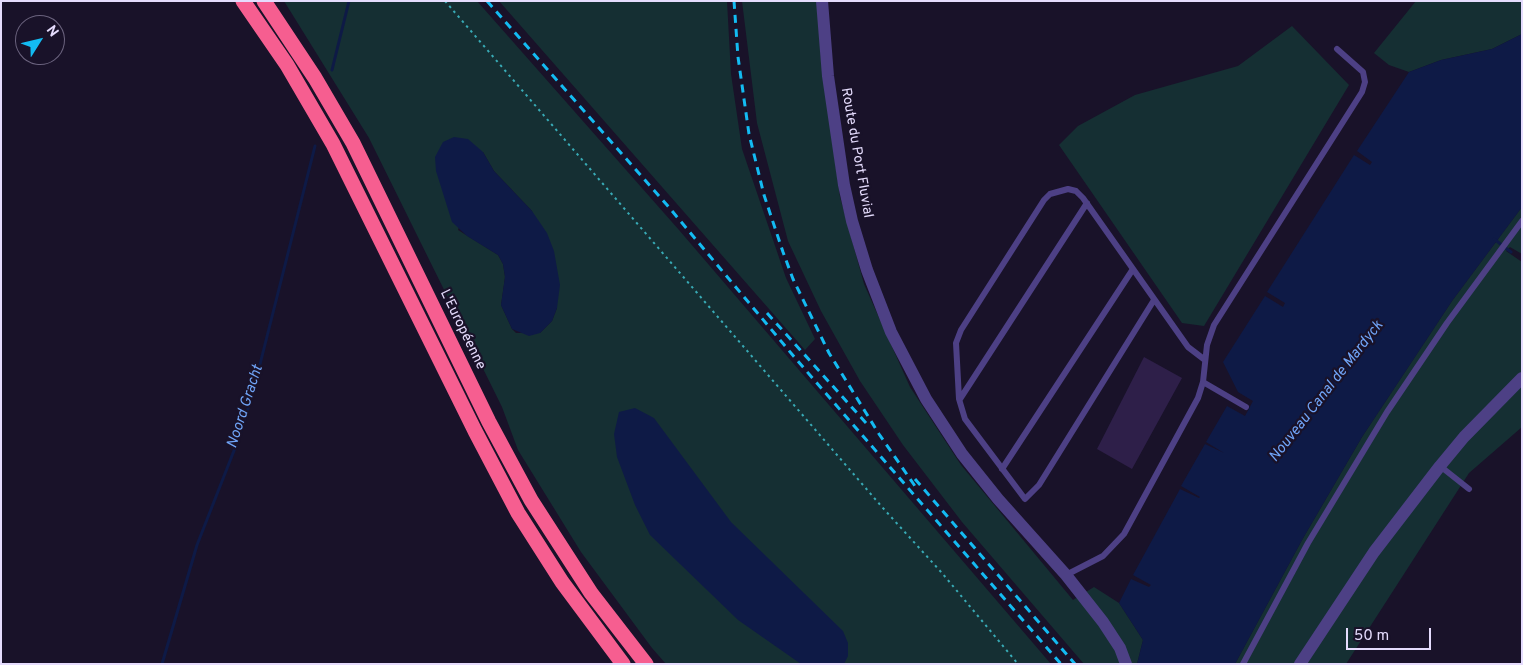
<!DOCTYPE html>
<meta charset="utf-8">
<style>
body{margin:0}
#map{position:relative;width:1523px;height:665px;overflow:hidden;background:#191229;font-family:Overpass,sans-serif}
canvas{display:block}
.frame{position:absolute;inset:0;border:2px solid #e5dcfd;pointer-events:none}
.north{position:absolute;left:15px;top:15px;width:50px;height:50px;box-sizing:border-box;background:#191229;border:1px solid #6b637e;border-radius:50%;rotate:54deg;font-size:14px;font-weight:700;line-height:20px;text-align:center;color:#e5dcfd}
.north::after{content:'';display:block;margin:auto;width:18px;height:22px;background:#13bbf2;clip-path:polygon(50% 0,100% 100%,50% 72%,0 100%)}
.scale{position:absolute;left:1346px;top:628px;width:85px;height:22px;box-sizing:border-box;border:2px solid #e5dcfd;border-top:0;padding-left:6px;font-size:15px;line-height:18px;white-space:nowrap;color:#e5dcfd;-webkit-text-stroke:4px #191229;paint-order:stroke}
</style>
<div id="map">
<canvas width="1523" height="665"></canvas>
<div class="frame"></div>
<div class="north">N</div>
<div class="scale">50 m</div>
</div>
<script>
const context = document.querySelector('canvas').getContext('2d');
context.lineJoin = 'round';
function fillPath(path, color) { context.fillStyle = color; context.fill(path, 'evenodd'); }
const poly = rows => new Path2D(rows.map(r => 'M' + r).join(''));
function strokePath(path, color, width, dash) { context.strokeStyle = color; context.lineWidth = width; context.lineCap = dash ? 'butt' : 'round'; context.setLineDash(dash || []); context.stroke(path); }
function label(font, color, halo, rows, align = 'center') {
  context.font = font + ' Overpass,sans-serif'; context.lineWidth = 4.5; context.setLineDash([]); context.textBaseline = 'middle'; context.strokeStyle = halo; context.fillStyle = color; for (const [text, x, y, turn = 0] of rows) {
    context.save(); context.translate(x, y); context.rotate((+turn || 0) * Math.PI / 180); context.textAlign = isNaN(turn) ? turn : align; if (halo) context.strokeText(text, 0, 0); context.fillText(text, 0, 0); context.restore();
  }
}
fillPath(poly([
 [284,1,477,1,679,230,1051,664,666,664,652,648,581,552,518,450,502,407,369,138],
 [483,152,494,171,532,211,557,308,552,321,540,333,516,333,512,329,501,305,505,277,503,264,498,255,458,230],
 [499,1,727,1,731,74,742,149,786,278,815,339,805,350],
 [742,1,819,1,821,59,840,197,864,284,910,387,961,465,1073,600,1094,587,1119,603,1143,640,1137,664,1084,664,962,522,903,445,860,381,821,311,788,241,757,123],
 [1416,1,1522,1,1522,34,1492,49,1441,60,1409,72,1389,65,1374,53],
 [1292,26,1349,85,1204,326,1182,323,1059,145,1078,126,1135,95,1238,66],
 [1522,207,1522,254,1510,247,1506,251,1522,262,1522,427,1469,473,1346,664,1235,664,1302,540,1362,437,1452,301]
]), '#152f33');
fillPath(poly([
 [1522,34,1522,207,1452,301,1362,437,1302,540,1235,664,1137,664,1143,640,1119,603,1131,579,1149,587,1151,585,1133,575,1180,489,1199,498,1200,497,1181,486,1205,444,1224,453,1206,442,1227,406,1245,416,1253,401,1238,392,1223,362,1265,296,1283,307,1285,303,1267,292,1354,155,1370,165,1372,162,1357,151,1409,72,1441,60,1492,49],
 [454,137,468,139,483,152,494,171,532,211,547,233,554,251,560,285,557,308,552,321,540,333,529,336,512,329,501,305,505,277,503,264,498,255,467,236,452,222,436,171,435,157,443,142],
 [635,408,654,418,731,522,843,631,848,643,848,656,844,664,801,664,738,620,650,535,635,505,617,457,614,434,619,412]
]), '#0e1a46');
strokePath(poly([
 [332,70,349,1],
 [1494,239,1511,252],
 [162,664,197,545,237,443,252,396,315,146]
]), '#0e1a46', 3);
fillPath(poly([
 [1144,357,1182,378,1132,469,1097,449]
]), '#2e1f49');
strokePath(poly([
 [445,1,882,507,942,573,1018,664]
]), '#38aab5', 2, [2.5, 4]);
strokePath(poly([
 [1154,300,1039,485,1025,499,965,419,959,399,956,343,961,330,1044,200,1050,194,1068,189,1076,191,1083,198,1188,347,1205,360],
 [1203,382,1246,407],
 [960,399,1087,203],
 [1440,466,1469,489],
 [1002,469,1133,269],
 [1066,575,1103,556,1124,534,1198,398,1203,382,1207,345,1214,325,1362,92,1365,82,1363,72,1337,49],
 [1243,664,1308,543,1387,412,1447,323,1522,221]
]), '#4d4085', 6);
strokePath(poly([
 [822,1,828,76,844,185,852,221,867,270,891,332,926,399,962,454,998,499,1066,575,1103,622,1120,648,1126,664],
 [1300,664,1374,552,1440,466,1464,437,1522,378]
]), '#4d4085', 12);
strokePath(poly([
 [243,1,287,65,333,144,475,431,518,513,562,582,623,664],
 [264,1,315,78,353,143,489,422,531,500,591,593,646,664]
]), '#f65e90', 15);
strokePath(poly([
 [487,1,667,205,796,359,1061,664],
 [734,1,738,57,749,134,764,195,783,252,793,279,829,353,879,434,917,489],
 [767,313,866,423],
 [915,479,1075,664]
]), '#13bbf2', 3, [8, 6]);
label('14px', '#e5dcfd', '#191229', [
 ["Route du Port Fluvial",856,153,80],
 ["L'Européenne",462,330,64]
]);
label('italic 15px', '#70a4f7', '#191229', [
 ["Nouveau Canal de Mardyck",1327,392,-52],
 ["Noord Gracht",246,407,-72]
]);
</script>
